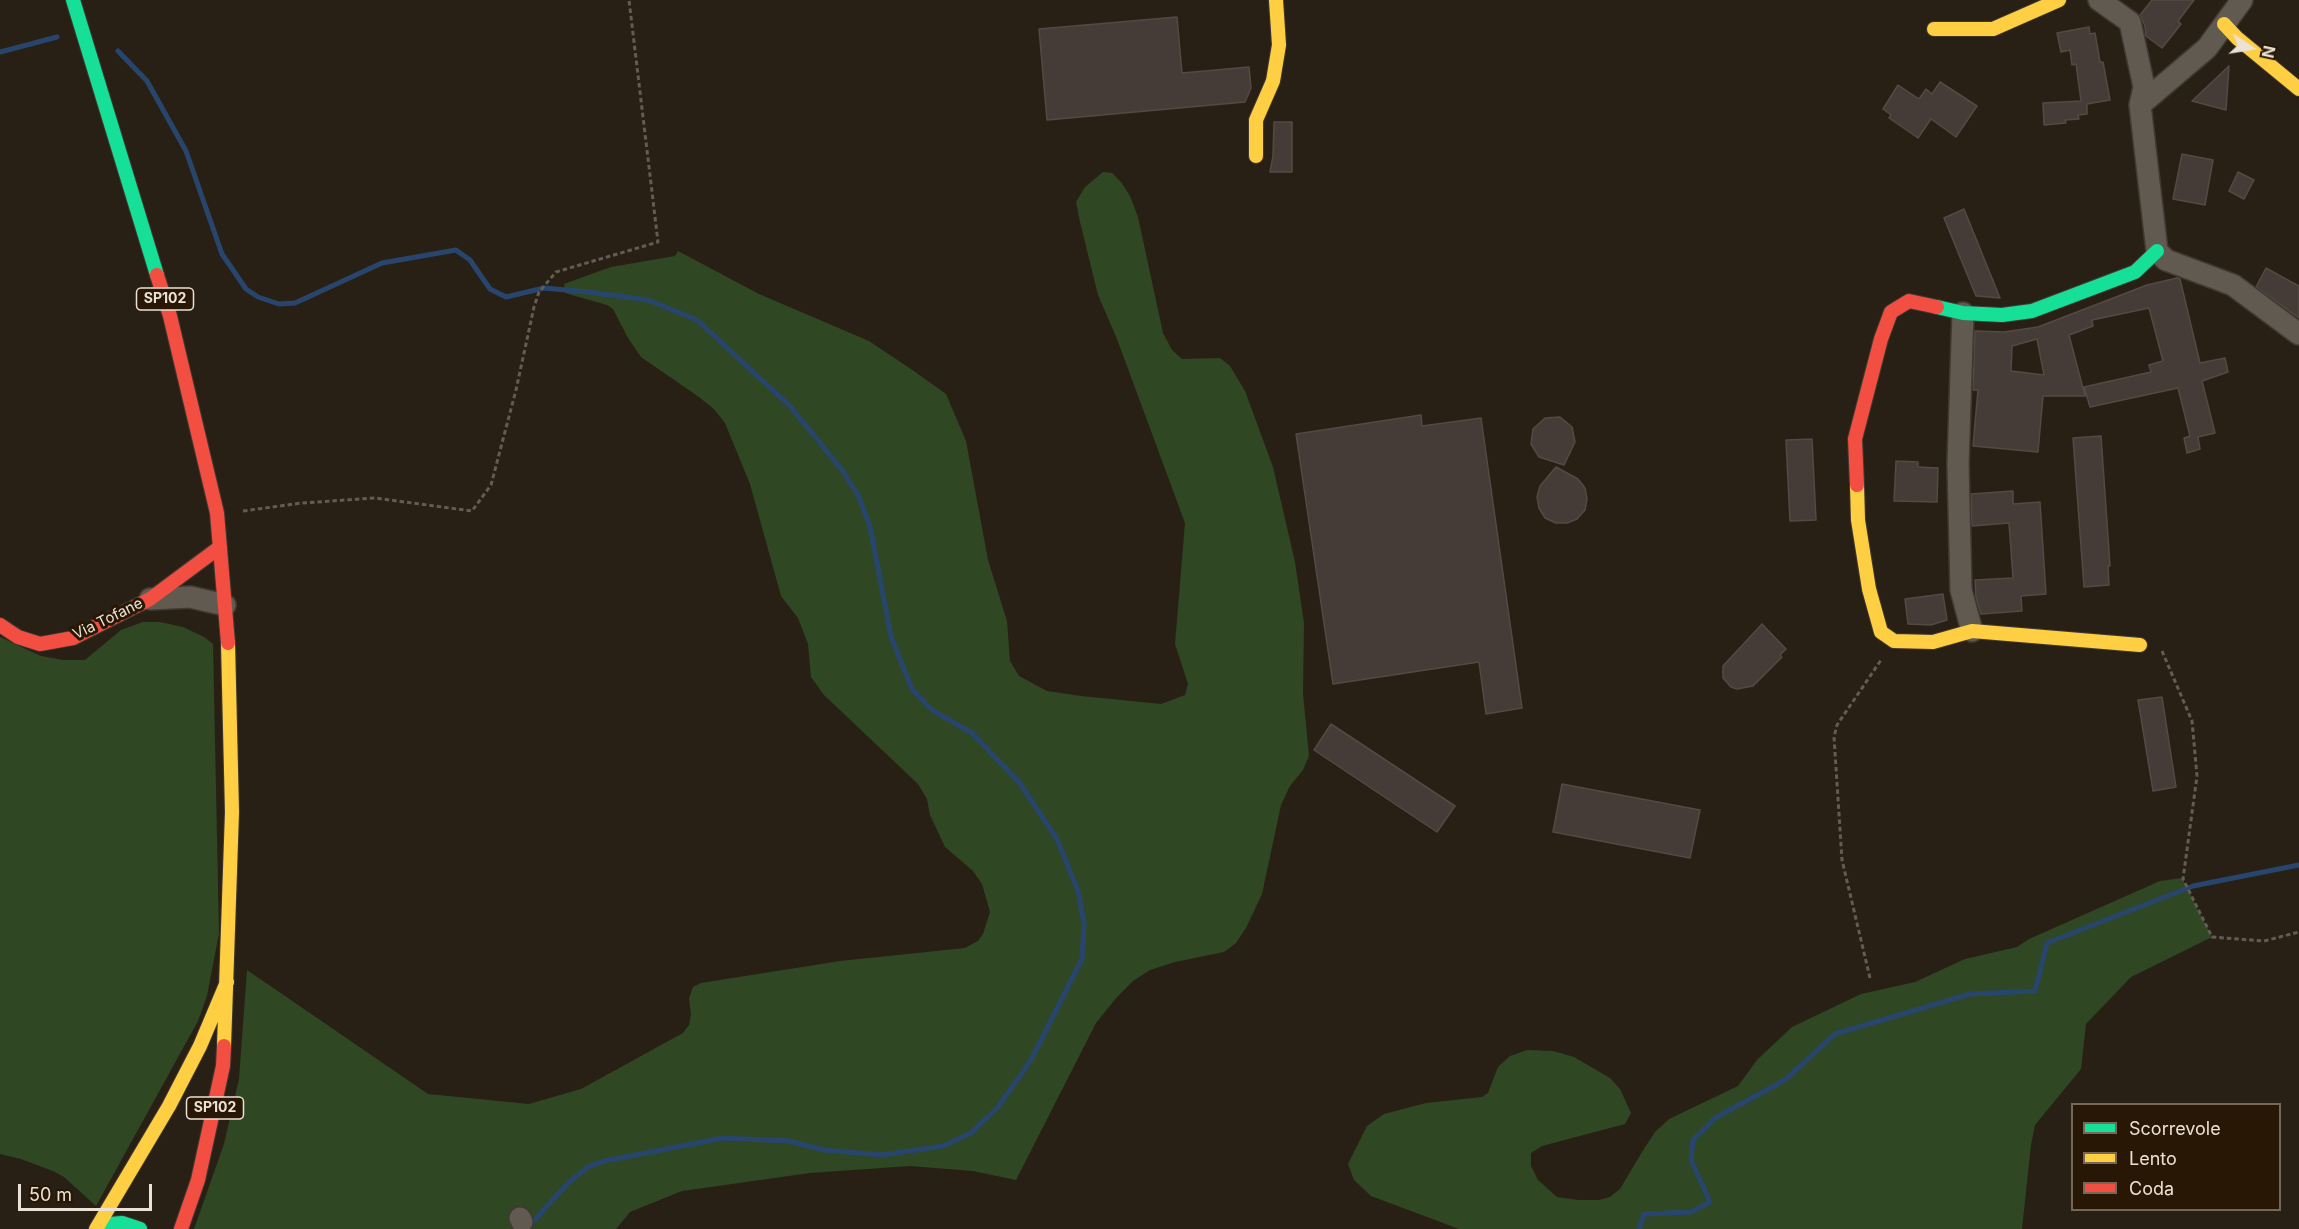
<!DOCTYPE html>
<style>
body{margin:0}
#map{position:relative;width:2299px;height:1229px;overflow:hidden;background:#292015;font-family:Inter,sans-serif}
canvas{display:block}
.legend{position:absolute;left:2071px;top:1103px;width:210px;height:108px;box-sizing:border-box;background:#271704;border:2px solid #766858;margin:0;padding:8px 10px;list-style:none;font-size:18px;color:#ece1d5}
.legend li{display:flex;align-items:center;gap:12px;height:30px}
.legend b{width:30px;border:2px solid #766858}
.north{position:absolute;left:2221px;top:18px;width:60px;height:60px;-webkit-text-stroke:4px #271704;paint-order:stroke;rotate:102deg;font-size:16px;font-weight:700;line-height:24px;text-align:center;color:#ece1d5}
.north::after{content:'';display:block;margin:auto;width:21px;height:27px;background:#ece1d5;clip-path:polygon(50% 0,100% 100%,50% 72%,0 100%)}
.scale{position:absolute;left:18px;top:1184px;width:134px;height:27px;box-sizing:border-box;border:3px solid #ece1d5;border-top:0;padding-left:8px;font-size:18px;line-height:21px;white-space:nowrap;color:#ece1d5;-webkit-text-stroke:4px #271704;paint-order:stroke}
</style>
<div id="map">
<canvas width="2299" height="1229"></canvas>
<ul class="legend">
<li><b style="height:8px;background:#16e098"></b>Scorrevole</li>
<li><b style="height:8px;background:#ffcf43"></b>Lento</li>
<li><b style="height:8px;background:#f24e42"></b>Coda</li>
</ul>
<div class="north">N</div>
<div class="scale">50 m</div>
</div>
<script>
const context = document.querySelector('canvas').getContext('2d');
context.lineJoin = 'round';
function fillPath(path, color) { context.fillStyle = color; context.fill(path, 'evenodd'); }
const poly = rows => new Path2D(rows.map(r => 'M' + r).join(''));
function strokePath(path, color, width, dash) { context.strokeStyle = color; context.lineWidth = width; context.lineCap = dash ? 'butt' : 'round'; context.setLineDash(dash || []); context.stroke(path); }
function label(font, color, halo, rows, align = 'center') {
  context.font = font + ' Inter,sans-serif'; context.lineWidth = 6; context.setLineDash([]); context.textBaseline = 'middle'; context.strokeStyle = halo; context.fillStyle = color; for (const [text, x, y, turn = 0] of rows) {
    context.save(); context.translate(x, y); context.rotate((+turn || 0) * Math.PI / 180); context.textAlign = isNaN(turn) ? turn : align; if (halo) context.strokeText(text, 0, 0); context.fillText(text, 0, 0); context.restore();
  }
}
fillPath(poly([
 [1103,172,1112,173,1121,182,1130,196,1138,217,1163,333,1172,350,1182,359,1220,358,1230,366,1245,391,1273,467,1295,562,1304,623,1303,694,1309,756,1303,770,1290,786,1281,805,1262,894,1246,928,1236,943,1224,952,1175,962,1150,970,1133,981,1117,997,1096,1023,1016,1180,973,1171,910,1166,810,1173,682,1191,630,1212,616,1229,194,1229,224,1144,239,1079,247,970,428,1094,529,1104,581,1089,683,1033,689,1025,691,1015,689,998,693,987,701,983,840,961,965,948,978,941,983,934,990,912,982,884,973,871,945,847,930,815,927,799,918,784,824,695,811,677,808,644,798,618,781,596,750,484,725,423,714,409,699,397,641,357,628,338,613,309,607,305,565,293,564,284,611,267,675,256,678,251,759,294,869,341,911,369,946,394,966,441,988,560,1007,621,1010,661,1019,676,1047,691,1081,696,1161,704,1185,695,1188,684,1175,644,1185,523,1117,339,1098,295,1080,222,1076,202,1085,187],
 [143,622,160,622,183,627,204,637,213,644,219,933,207,996,198,1021,96,1206,64,1177,53,1171,21,1159,0,1154,0,637,41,656,63,660,85,660,121,630],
 [2182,878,2212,937,2131,977,2086,1024,2081,1069,2035,1125,2031,1145,2022,1229,1459,1229,1371,1196,1354,1180,1348,1164,1367,1126,1384,1114,1426,1103,1482,1097,1488,1093,1498,1067,1510,1056,1527,1050,1553,1051,1574,1057,1610,1078,1620,1089,1631,1113,1625,1124,1542,1146,1531,1153,1531,1166,1538,1180,1557,1197,1578,1200,1599,1200,1610,1197,1620,1189,1642,1152,1655,1132,1669,1119,1738,1086,1757,1060,1792,1027,1861,994,1915,982,1965,959,2017,947,2029,939,2160,881]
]), '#304724');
strokePath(poly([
 [118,51,147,81,186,151,222,254,246,289,258,297,279,304,295,303,382,263,456,250,470,260,490,289,506,297,544,288,588,292,648,300,697,320,790,406,842,470,858,495,870,526,891,637,912,689,932,710,972,733,1019,782,1057,839,1078,891,1084,923,1082,959,1031,1060,998,1107,971,1133,943,1146,882,1155,824,1150,789,1141,723,1138,604,1161,588,1167,569,1182,529,1226],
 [0,52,57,37],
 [1639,1229,1644,1214,1691,1212,1710,1202,1691,1160,1693,1140,1715,1118,1785,1080,1835,1034,1970,994,2035,991,2047,943,2193,886,2299,865]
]), '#28466d', 5);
const building = poly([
 [2152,0,2194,0,2178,21,2181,24,2162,48,2146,36,2145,26,2140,15,2152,0],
 [1177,17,1182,73,1249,67,1251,88,1245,102,1047,120,1039,29,1177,17],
 [2089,27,2090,34,2095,33,2100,62,2103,62,2110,100,2087,104,2087,114,2078,115,2079,119,2065,120,2066,123,2044,125,2043,103,2081,101,2076,64,2072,65,2070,50,2061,52,2057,33,2089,27],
 [2229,66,2226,110,2192,101,2229,66],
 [1940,82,1977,106,1956,137,1931,119,1918,138,1889,118,1891,115,1883,109,1898,85,1919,99,1926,89,1932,94,1940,82],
 [1274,122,1292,122,1292,172,1270,172,1273,156,1274,122],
 [2182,154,2213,160,2205,205,2173,199,2182,154],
 [2238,172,2254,180,2244,199,2229,191,2238,172],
 [1964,209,2000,298,1976,296,1944,218,1964,209],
 [2266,268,2299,286,2299,318,2256,287,2266,268],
 [2177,278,2180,279,2200,363,2225,358,2228,372,2202,381,2215,433,2198,437,2200,449,2187,453,2184,438,2190,436,2178,388,2090,407,2084,387,2151,372,2149,365,2163,361,2149,308,2092,320,2093,326,2069,335,2085,396,2043,396,2038,452,1973,446,1978,390,1973,390,1975,331,2004,332,2038,327,2147,285,2177,278],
 [2037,339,2044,375,2011,371,2012,346,2037,339],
 [1421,415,1422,426,1481,418,1522,708,1486,714,1479,662,1333,684,1296,434,1421,415],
 [1560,417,1572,427,1575,442,1564,465,1539,457,1531,444,1533,429,1545,418,1560,417],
 [2101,436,2110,566,2108,566,2109,585,2084,587,2073,438,2101,436],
 [1812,439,1816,520,1790,521,1786,440,1812,439],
 [1896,461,1918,462,1918,467,1938,468,1937,502,1894,501,1896,461],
 [1556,467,1578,479,1585,488,1587,499,1585,510,1577,519,1567,523,1556,523,1545,518,1539,508,1537,497,1540,486,1556,467],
 [2013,491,2013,504,2040,502,2046,594,2021,596,2022,611,1981,614,1976,598,1975,580,2013,578,2009,523,1972,526,1971,494,2013,491],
 [1943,594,1947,620,1931,625,1908,624,1905,599,1943,594],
 [1762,624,1786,649,1780,655,1782,657,1753,686,1737,689,1731,687,1723,678,1723,666,1762,624],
 [2162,697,2176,787,2153,791,2138,700,2162,697],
 [1331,724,1455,806,1437,832,1314,750,1331,724],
 [1562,784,1700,810,1690,858,1553,832,1562,784]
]);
fillPath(building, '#453c37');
strokePath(building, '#544a44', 1.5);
const street = poly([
 [2099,0,2130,22,2144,87,2140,105],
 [2242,0,2207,48,2140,105,2157,251,2166,260,2233,285,2299,334],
 [1963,313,1958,464,1961,590,1972,631],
 [150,599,190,597,225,605],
 [520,1218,522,1222]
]);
const fast = poly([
 [73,0,157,275],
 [1937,307,1963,313,2002,315,2032,311,2135,272,2157,251],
 [100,1229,110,1224,122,1223,140,1229]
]);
const slow = poly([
 [2224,24,2237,38,2299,89],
 [1934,29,1993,29,2059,0],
 [1256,156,1256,120,1273,81,1279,45,1276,0],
 [1857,485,1858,520,1869,589,1881,632,1894,641,1933,642,1972,631,2140,645],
 [224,1046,232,812,228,643],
 [96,1229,169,1106,200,1046,227,982]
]);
const jam = poly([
 [157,275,170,316,217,513,228,643],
 [1857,485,1855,439,1881,339,1891,312,1909,301,1937,307],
 [0,625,18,637,40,644,73,638,150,599,220,547],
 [181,1229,198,1180,223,1066,224,1046]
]);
strokePath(street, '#413932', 24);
strokePath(fast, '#413932', 16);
strokePath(slow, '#413932', 16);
strokePath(jam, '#413932', 16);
strokePath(poly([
 [243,511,302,503,375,498,472,511,491,485,516,390,534,307,539,292,556,272,658,242,629,0],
 [2162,651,2192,721,2197,776,2183,879,2212,937,2264,941,2299,932],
 [1870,978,1842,860,1834,737,1837,725,1881,660]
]), '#625c53', 3, [4.5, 3]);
strokePath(street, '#615a51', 21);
strokePath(fast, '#16e098', 14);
strokePath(slow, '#ffcf43', 14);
strokePath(jam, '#f24e42', 14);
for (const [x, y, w] of [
 [165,299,57],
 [215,1108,57]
]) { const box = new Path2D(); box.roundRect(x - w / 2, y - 11, w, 22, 4.5); context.fillStyle = '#271704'; context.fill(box); strokePath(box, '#ece1d5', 1.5); }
label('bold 14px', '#ece1d5', null, [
 ["SP102",165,299],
 ["SP102",215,1108]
]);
label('15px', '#ece1d5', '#271704', [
 ["Via Tofane",108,619,-26]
]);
</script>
